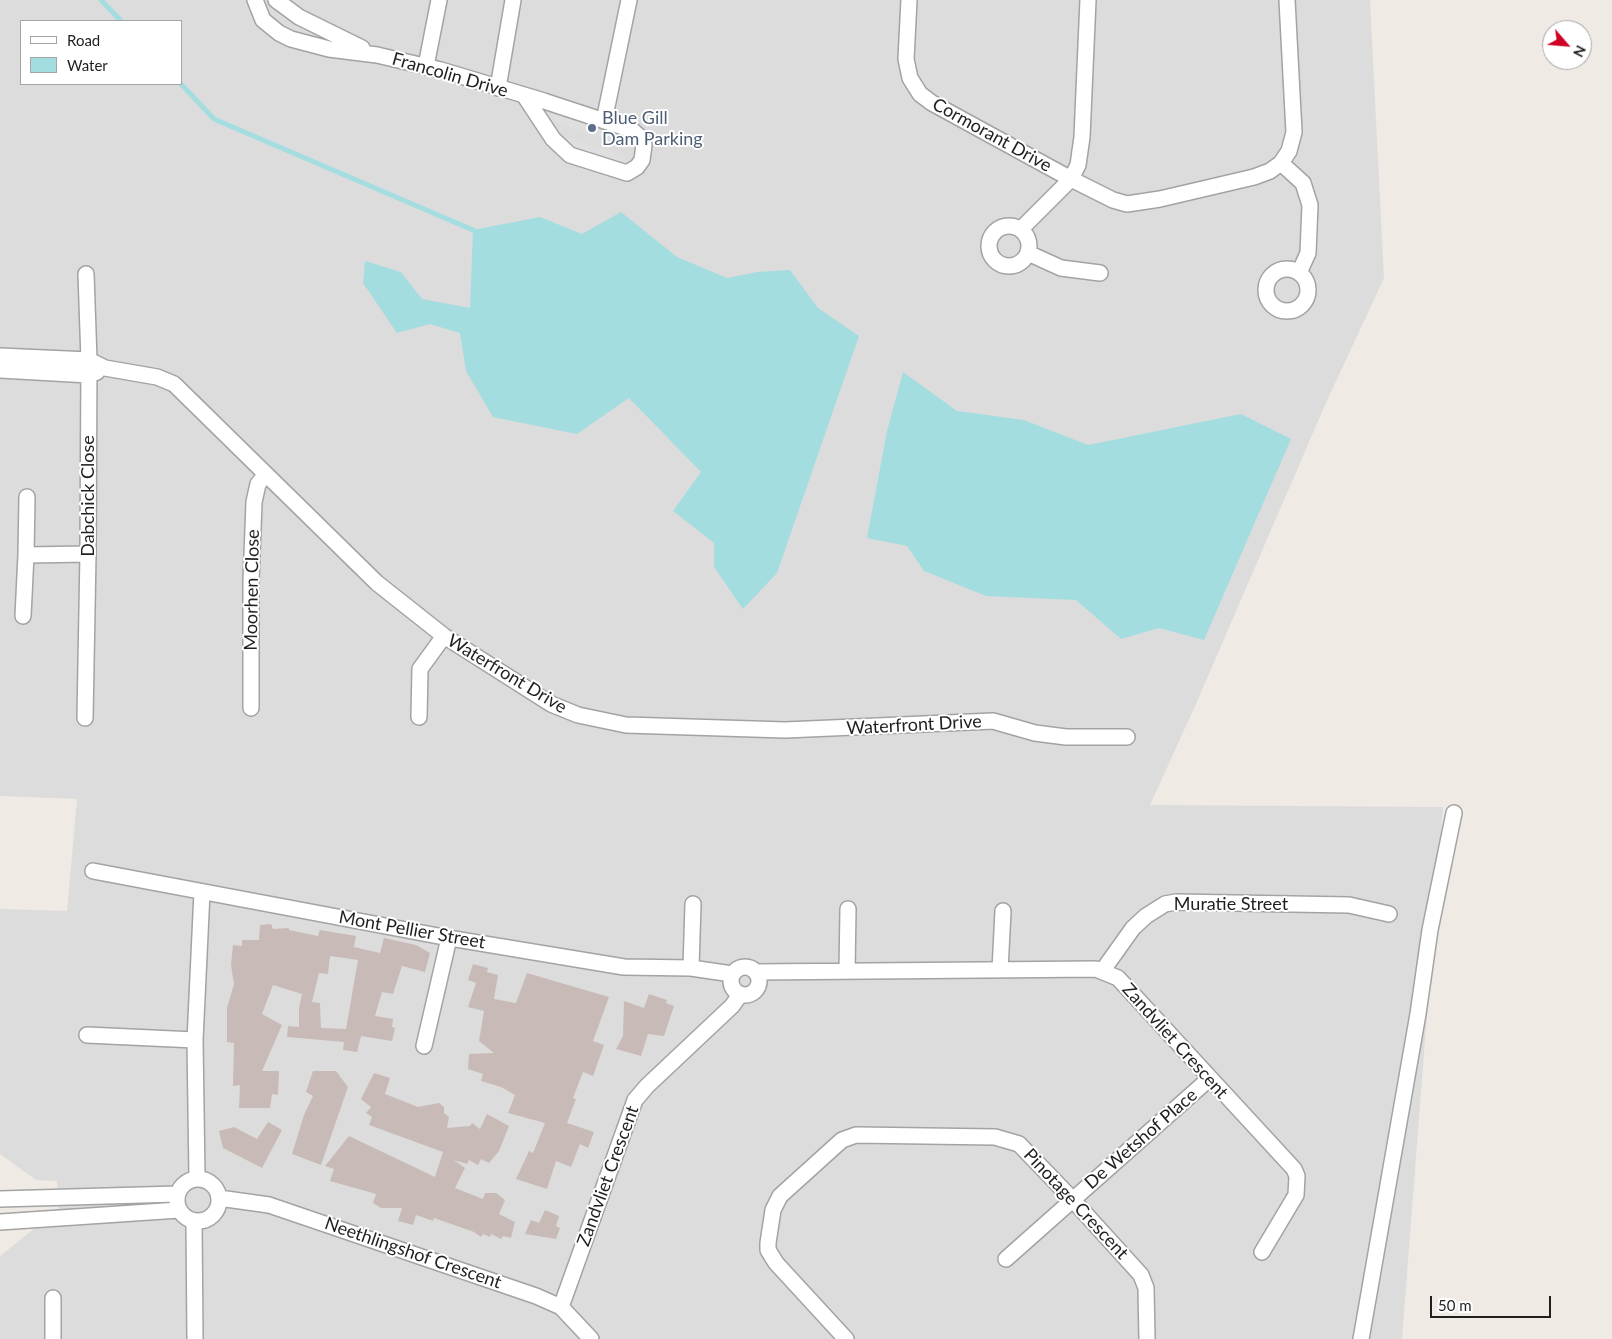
<!DOCTYPE html>
<style>
body{margin:0}
#map{position:relative;width:1612px;height:1339px;overflow:hidden;background:#f0eae5;font-family:Lato,sans-serif}
canvas{display:block}
.legend{position:absolute;left:20px;top:20px;width:162px;height:65px;box-sizing:border-box;background:#fff;border:1px solid #a5a5a5;margin:0;padding:6px 9px;list-style:none;font-size:15px;color:#1f1f1f}
.legend li{display:flex;align-items:center;gap:10px;height:25px}
.legend b{width:25px;border:1px solid #a5a5a5}
.north{position:absolute;left:1542px;top:20px;width:50px;height:50px;box-sizing:border-box;background:#fff;border:1px solid #a5a5a5;border-radius:50%;rotate:117deg;font-size:14px;font-weight:700;line-height:20px;text-align:center;color:#1f1f1f}
.north::after{content:'';display:block;margin:auto;width:18px;height:22px;background:#ce0025;clip-path:polygon(50% 0,100% 100%,50% 72%,0 100%)}
.scale{position:absolute;left:1430px;top:1296px;width:121px;height:22px;box-sizing:border-box;border:2px solid #1f1f1f;border-top:0;padding-left:6px;font-size:15px;line-height:18px;white-space:nowrap;color:#1f1f1f;-webkit-text-stroke:4px #fff;paint-order:stroke}
</style>
<div id="map">
<canvas width="1612" height="1339"></canvas>
<ul class="legend">
<li><b style="height:6px;background:#fff"></b>Road</li>
<li><b style="height:14px;background:#a3dde0"></b>Water</li>
</ul>
<div class="north">N</div>
<div class="scale">50 m</div>
</div>
<script>
const context = document.querySelector('canvas').getContext('2d');
context.lineJoin = 'round';
function fillPath(path, color) { context.fillStyle = color; context.fill(path, 'evenodd'); }
const poly = rows => new Path2D(rows.map(r => 'M' + r).join(''));
function strokePath(path, color, width, dash) { context.strokeStyle = color; context.lineWidth = width; context.lineCap = dash ? 'butt' : 'round'; context.setLineDash(dash || []); context.stroke(path); }
function label(font, color, halo, rows, align = 'center') {
  context.font = font + ' Lato,sans-serif'; context.lineWidth = 4; context.setLineDash([]); context.textBaseline = 'middle'; context.strokeStyle = halo; context.fillStyle = color; for (const [text, x, y, turn = 0] of rows) {
    context.save(); context.translate(x, y); context.rotate((+turn || 0) * Math.PI / 180); context.textAlign = isNaN(turn) ? turn : align; if (halo) context.strokeText(text, 0, 0); context.fillText(text, 0, 0); context.restore();
  }
}
fillPath(poly([
 [0,0,1370,0,1384,278,1325,405,1196,704,1150,805,1443,807,1402,1339,0,1339,0,1256,35,1228,59,1227,57,1181,36,1180,0,1154,0,909,67,911,77,799,0,796],
 [21,21,181,21,181,84,21,84]
]), '#dddcdc');
fillPath(poly([
 [549,107,627,133,635,148,556,123],
 [566,137,623,155,629,168,573,151]
]), '#dfdfdf');
fillPath(poly([
 [621,212,677,257,727,278,757,272,790,270,818,308,859,336,777,573,743,609,714,567,714,543,673,511,701,472,629,398,577,434,493,417,466,371,460,333,430,324,397,333,363,283,365,261,401,272,422,299,470,308,473,230,540,217,582,234],
 [903,372,957,411,1024,420,1088,445,1241,414,1291,439,1204,640,1159,628,1121,639,1076,600,986,596,924,571,907,546,867,538,887,431]
]), '#a3dde0');
strokePath(poly([
 [101,0,121,21],
 [181,84,214,119,473,230]
]), '#a3dde0', 5);
fillPath(poly([
 [271,924,273,929,289,928,289,930,318,936,320,930,356,936,354,947,380,953,384,938,416,945,430,953,425,972,402,966,393,994,382,992,375,1016,393,1019,392,1027,395,1028,392,1041,361,1036,357,1052,343,1050,344,1042,287,1037,288,1026,299,1027,299,1008,302,994,273,985,262,1014,282,1025,262,1071,279,1071,278,1095,272,1094,270,1108,239,1108,240,1085,233,1086,234,1043,227,1042,227,1008,234,984,231,965,233,945,242,946,242,940,259,940,260,925],
 [330,956,358,960,346,1029,321,1028,320,1003,312,1002,319,973,328,974],
 [473,964,488,968,487,972,498,975,494,999,516,1003,527,973,609,997,593,1041,604,1045,593,1076,583,1072,573,1098,576,1099,567,1123,594,1132,588,1148,580,1144,571,1167,556,1161,547,1189,516,1179,529,1151,533,1153,545,1123,508,1113,515,1095,501,1087,481,1081,483,1074,468,1069,469,1054,494,1053,479,1041,484,1011,468,1007,476,983,468,980],
 [649,994,667,1000,666,1003,674,1006,664,1036,648,1034,641,1056,616,1049,623,1036,624,1001,644,1008],
 [313,1071,336,1071,348,1087,321,1165,292,1154,304,1115,313,1096,306,1092],
 [374,1073,390,1078,385,1094,418,1107,439,1103,444,1107,444,1113,449,1117,447,1128,470,1126,472,1123,480,1129,487,1114,509,1126,499,1151,489,1163,481,1159,478,1165,469,1160,467,1164,454,1160,465,1168,455,1188,483,1199,485,1193,496,1193,505,1200,499,1214,515,1222,511,1238,503,1236,501,1239,491,1234,490,1237,483,1234,481,1237,474,1232,434,1218,433,1221,416,1215,413,1225,398,1221,402,1208,381,1208,373,1203,376,1194,330,1181,334,1169,325,1166,349,1136,435,1177,443,1152,369,1125,372,1117,366,1113,371,1107,361,1099],
 [268,1122,282,1130,262,1168,223,1148,219,1131,234,1127,257,1139],
 [545,1210,559,1216,556,1226,560,1228,556,1239,525,1234,531,1220,539,1223]
]), '#c8bbb7');
const street = poly([
 [255,0,263,20,279,33,291,39,329,49,377,55,441,70,544,101,632,130,642,139,644,145,642,160,637,167,627,173,570,155,553,139,524,95],
 [276,0,299,17,362,48],
 [909,0,906,59,910,78,920,94,932,103,1071,179,1113,200,1127,204,1160,199,1254,177,1270,171,1281,163,1289,151,1294,132,1287,0],
 [426,66,439,0],
 [498,88,513,0],
 [604,121,629,0],
 [1281,163,1303,183,1310,205,1308,253,1299,273],
 '989 246a20 20 0 1 1 40 0a20 20 0 1 1-40 0Z',
 [1021,229,1071,179,1078,165,1082,137,1088,0],
 [1028,253,1061,268,1100,273],
 '1266 290a21 21 0 1 1 42 0a21 21 0 1 1-42 0Z',
 [0,356,89,360,105,368,157,377,174,384,377,583,444,636,551,704,578,715,626,725,785,730,993,721,1035,733,1066,737,1127,737],
 [0,370,89,375,97,372],
 [26,555,27,497],
 [23,616,26,555,88,554],
 [251,708,251,581,254,502,258,484,266,474],
 [419,717,420,669,444,636],
 [85,718,88,554,89,360,86,274],
 [93,871,449,938,624,967,691,968,732,974],
 '731 981a14 14 0 1 1 28 0a14 14 0 1 1-28 0Z',
 [691,968,693,904],
 [1000,970,1003,911],
 [1103,970,1133,928,1146,916,1165,904,1176,902,1349,905,1389,914],
 [847,971,848,909],
 [756,972,1096,969,1118,978,1294,1169,1297,1176,1296,1195,1262,1252],
 [87,1035,195,1040],
 [424,1046,449,938],
 [197,1178,195,1040,202,892],
 '177 1200a21 21 0 1 1 42 0a21 21 0 1 1-42 0Z',
 [219,1198,269,1205,536,1296,561,1307,591,1339],
 [0,1199,177,1194],
 [194,1221,195,1339],
 [0,1222,179,1210],
 [1006,1259,1209,1079],
 [561,1307,635,1100,647,1086,732,1006,740,995],
 [53,1339,53,1298],
 [846,1339,776,1263,768,1250,768,1243,773,1210,780,1196,842,1140,856,1135,995,1137,1019,1144,1072,1199,1141,1275,1146,1288,1147,1339],
 [1361,1339,1418,1014,1430,930,1454,813]
]);
strokePath(street, '#a3a3a3', 18);
strokePath(street, '#fff', 15);
for (const [x, y, r, color] of [
 [592,128,5,"#5c6f8a"]
]) { const dot = new Path2D(); dot.arc(x, y, r, 0, 2 * Math.PI); context.fillStyle = color; context.fill(dot); strokePath(dot, '#fff', 2); }
label('18px', '#1f1f1f', '#fff', [
 ["Francolin Drive",450,75,16],
 ["Cormorant Drive",992,135,29],
 ["Dabchick Close",88,496,-90],
 ["Moorhen Close",252,590,-89],
 ["Waterfront Drive",507,674,31],
 ["Waterfront Drive",914,725,-3],
 ["Muratie Street",1231,904],
 ["Mont Pellier Street",412,930,10],
 ["Zandvliet Crescent",1175,1041,48],
 ["De Wetshof Place",1141,1139,-41],
 ["Zandvliet Crescent",608,1176,-70],
 ["Pinotage Crescent",1076,1204,47],
 ["Neethlingshof Crescent",413,1253,19]
]);
label('18px', '#4e5e75', '#fff', [
 ["Blue Gill",602,118],
 ["Dam Parking",602,139]
], 'left');
</script>
